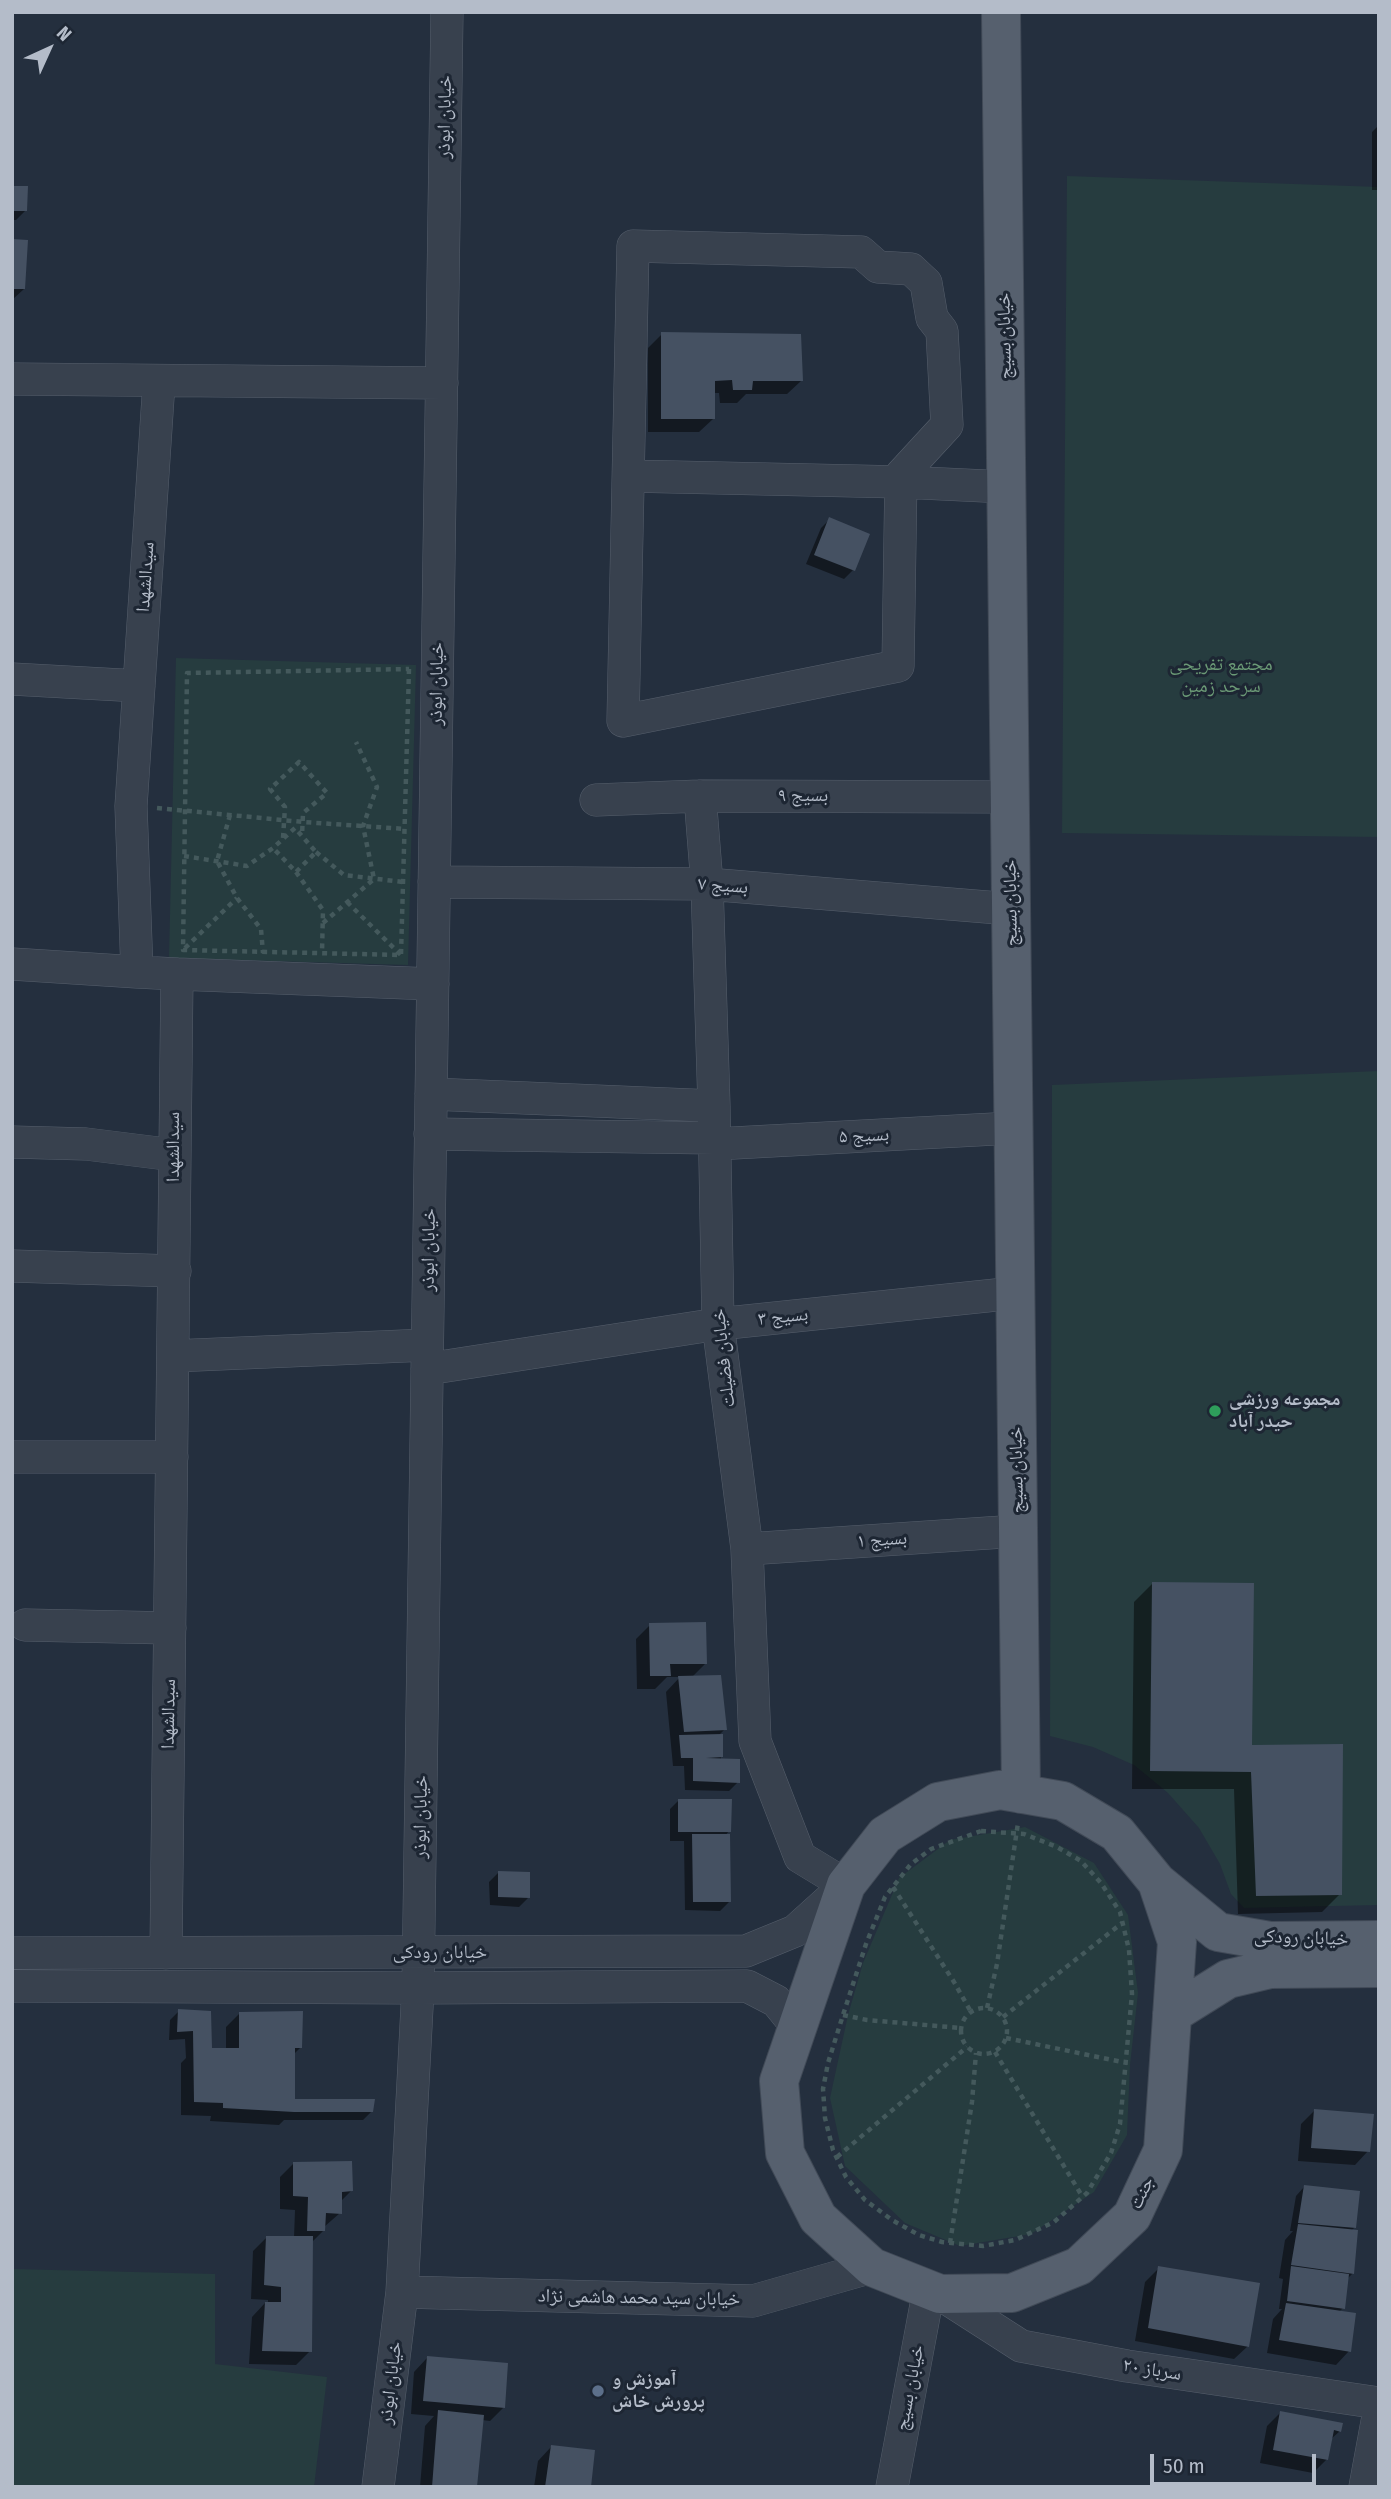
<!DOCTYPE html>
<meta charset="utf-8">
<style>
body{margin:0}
#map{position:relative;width:1391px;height:2499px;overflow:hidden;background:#242f3e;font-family:"Fira Sans Condensed",sans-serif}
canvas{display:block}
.frame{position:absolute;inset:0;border:14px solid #b4bcc9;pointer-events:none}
.north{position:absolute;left:14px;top:14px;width:70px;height:70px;-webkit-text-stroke:5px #1d2633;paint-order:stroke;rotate:45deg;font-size:19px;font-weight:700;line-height:28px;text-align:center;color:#b4bcc9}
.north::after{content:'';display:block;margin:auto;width:24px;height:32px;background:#b4bcc9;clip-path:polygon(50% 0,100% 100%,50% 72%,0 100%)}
.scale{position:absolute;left:1150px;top:2454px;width:166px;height:32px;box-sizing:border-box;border:4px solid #b4bcc9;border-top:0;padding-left:9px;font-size:21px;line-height:24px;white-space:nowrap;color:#b4bcc9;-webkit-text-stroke:5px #1d2633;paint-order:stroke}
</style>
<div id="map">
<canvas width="1391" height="2499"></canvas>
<div class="frame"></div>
<div class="north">N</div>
<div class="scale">50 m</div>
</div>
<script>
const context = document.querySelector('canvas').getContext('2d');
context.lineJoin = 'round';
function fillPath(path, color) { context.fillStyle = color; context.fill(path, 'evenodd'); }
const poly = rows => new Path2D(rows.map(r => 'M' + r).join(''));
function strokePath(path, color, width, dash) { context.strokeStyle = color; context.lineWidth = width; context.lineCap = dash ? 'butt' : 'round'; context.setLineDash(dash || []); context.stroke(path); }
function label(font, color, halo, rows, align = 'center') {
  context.font = font + ' "Fira Sans Condensed","Noto Naskh Arabic",sans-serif'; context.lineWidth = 6; context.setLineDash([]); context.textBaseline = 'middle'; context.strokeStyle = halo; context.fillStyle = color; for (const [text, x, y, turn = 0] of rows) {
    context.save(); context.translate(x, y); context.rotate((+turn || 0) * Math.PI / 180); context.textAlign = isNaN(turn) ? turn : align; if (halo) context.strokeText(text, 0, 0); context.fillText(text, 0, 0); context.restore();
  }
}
fillPath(poly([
 [1067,176,1379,187,1379,837,1062,833],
 [176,658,416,665,408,965,169,958],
 [1379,1071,1379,1905,1244,1908,1231,1894,1220,1864,1199,1828,1168,1793,1134,1765,1093,1747,1050,1736,1052,1085],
 [1025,1827,1094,1863,1128,1915,1138,1993,1130,2065,1127,2135,1094,2192,1031,2234,960,2246,905,2223,845,2166,830,2098,848,2015,863,1963,899,1878,950,1840],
 [12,2269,215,2274,215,2364,327,2377,314,2487,12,2487]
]), '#263c3f');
fillPath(poly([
 [1379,125,1379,190,1372,190,1372,132],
 [12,187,25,211,16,220,12,220],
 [12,241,24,289,12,300],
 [662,334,801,381,787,394,746,394,737,403,720,403,719,393,713,393,713,419,699,432,648,432,648,348],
 [830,519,867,535,853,570,844,579,806,564,821,528],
 [1152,1584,1340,1894,1322,1912,1238,1914,1234,1789,1132,1789,1134,1602],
 [650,1625,705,1664,691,1678,725,1729,718,1736,721,1736,721,1760,738,1782,729,1791,685,1790,684,1766,673,1766,666,1692,680,1677,667,1677,655,1689,637,1689,636,1639],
 [679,1800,729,1831,725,1836,729,1902,720,1911,685,1910,684,1841,670,1841,670,1809],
 [498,1873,528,1898,519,1907,490,1905,489,1882],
 [179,2011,210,2050,226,2050,226,2027,239,2014,301,2047,293,2055,293,2103,372,2111,363,2120,284,2120,279,2125,210,2121,211,2116,181,2115,181,2063,186,2058,185,2039,169,2040,170,2020],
 [1314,2111,1368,2151,1355,2165,1298,2161,1301,2124],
 [293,2164,351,2191,340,2202,340,2213,324,2227,323,2231,311,2243,310,2351,296,2365,249,2364,252,2317,265,2303,268,2303,268,2300,251,2299,253,2251,267,2237,294,2238,295,2210,280,2209,280,2177],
 [1304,2187,1355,2227,1351,2231,1353,2273,1347,2279,1343,2308,1339,2312,1349,2351,1336,2365,1267,2353,1273,2319,1282,2309,1279,2309,1283,2279,1279,2278,1285,2240,1293,2231,1290,2231,1296,2196],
 [1159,2268,1248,2346,1234,2359,1135,2341,1145,2282],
 [427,2358,504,2407,490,2421,482,2420,475,2487,420,2487,425,2426,434,2416,411,2414,414,2372],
 [1280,2413,1340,2431,1330,2440,1327,2459,1313,2473,1260,2463,1267,2426],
 [551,2447,589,2487,534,2487,538,2461]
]), '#0007');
fillPath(poly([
 [12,186,28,186,27,211,12,211],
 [12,239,28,240,25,289,12,289],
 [661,332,801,334,803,381,753,381,752,390,733,390,732,380,715,381,715,419,661,419],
 [829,517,870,534,855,571,814,555],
 [1152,1582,1254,1583,1252,1745,1343,1744,1342,1895,1256,1896,1251,1772,1150,1771],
 [706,1622,707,1664,670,1664,671,1676,650,1676,649,1623],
 [721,1675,727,1730,684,1732,678,1676],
 [723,1734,723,1757,706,1758,740,1759,740,1783,693,1781,693,1758,681,1758,679,1735],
 [678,1799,732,1799,731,1832,678,1832],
 [692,1834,730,1834,731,1902,693,1902],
 [498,1871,530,1872,530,1898,498,1897],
 [178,2009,211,2011,212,2048,239,2048,239,2012,303,2011,302,2048,295,2048,295,2099,375,2099,373,2112,294,2112,223,2108,223,2103,194,2102,193,2031,177,2032],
 [1314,2109,1374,2114,1370,2152,1311,2148],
 [352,2161,353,2191,342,2192,342,2214,326,2213,325,2231,307,2231,308,2197,293,2196,293,2162],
 [1304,2185,1360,2191,1356,2228,1298,2223],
 [1298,2224,1358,2230,1354,2274,1291,2265],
 [266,2236,313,2236,312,2352,262,2351,265,2302,281,2302,281,2287,264,2285],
 [1158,2266,1260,2283,1249,2347,1148,2328],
 [1291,2266,1349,2274,1345,2309,1287,2301],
 [1286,2303,1356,2313,1351,2352,1279,2340],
 [427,2356,508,2363,505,2408,423,2401],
 [438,2410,484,2415,477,2487,432,2487],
 [1280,2411,1343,2423,1341,2432,1334,2430,1328,2460,1273,2450],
 [551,2445,595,2450,591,2487,545,2487]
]), '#455162');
const minor = poly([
 [633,246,861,252,878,267,911,269,926,283,932,318,942,331,947,425,901,475,898,666,623,721,633,246],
 [12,379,442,383],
 [159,382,131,806,137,972,177,974,166,1953],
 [629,476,901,482,1006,487],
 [12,679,139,686],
 [596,800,700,796,1010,797],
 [434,882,707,884,1011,909],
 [12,964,137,972],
 [177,974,433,984],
 [431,1094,714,1106],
 [430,1134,715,1138],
 [12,1142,86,1144,174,1155],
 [715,1144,1013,1128],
 [12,1266,175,1271],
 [173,1356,427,1345],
 [427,1369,718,1324,1015,1293],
 [12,1457,172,1457],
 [747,1549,1018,1531],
 [25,1625,170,1628],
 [12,1953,746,1951,795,1931,846,1885,800,1857,755,1741,747,1549,718,1324,714,1106,707,884,700,796],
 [12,1986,418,1988,747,1986,776,2001,797,2027],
 [402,2292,753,2301,872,2267],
 [940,2294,1021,2346,1127,2366,1379,2403],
 [378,2487,402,2292,418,1988,447,12],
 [892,2487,929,2289],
 [1365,2487,1379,2411]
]);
const major = poly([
 [1001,12,1021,1794],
 [1000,1790,1063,1801,1117,1833,1157,1882,1177,1942,1163,2150,1132,2216,1079,2266,1012,2293,940,2294,872,2267,818,2218,785,2153,779,2081,846,1885,885,1835,938,1802,1000,1790],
 [1157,1882,1218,1932,1270,1941,1379,1940],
 [1172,2014,1228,1979,1270,1969,1379,1968]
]);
strokePath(minor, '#565f6c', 33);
strokePath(major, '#414a57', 40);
strokePath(poly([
 [409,669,401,955,183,950,187,673,409,669],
 [157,808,303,822,406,829],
 [230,815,217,861,237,898,261,929,263,953],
 [283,838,285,807,270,789,299,762,327,793,303,813,302,836],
 [316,852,344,875,403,882],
 [184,856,247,866,273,848,295,828,316,852,296,872,273,848],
 [296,872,323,910,322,953],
 [347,902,401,955],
 [323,923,374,879,363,826,377,787,356,742],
 [185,948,237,898],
 [981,1831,1024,1834,1057,1847,1081,1861,1101,1883,1120,1912,1129,1950,1132,1994,1120,2124,1111,2153,1087,2193,1054,2222,1015,2240,983,2246,942,2242,919,2235,892,2220,865,2200,846,2177,833,2150,825,2118,823,2089,828,2063,843,2015,866,1944,885,1897,911,1864,931,1849,981,1831],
 [893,1887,954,1982,971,2012],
 '961 2031a23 23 0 1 1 46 0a23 23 0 1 1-46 0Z',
 [987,2008,997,1964,1018,1823],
 [843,2015,867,2020,961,2028],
 [1003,2017,1122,1923],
 [1006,2038,1127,2063],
 [995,2052,1082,2196],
 [837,2157,967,2047],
 [950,2243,972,2102,976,2053]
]), '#44595c', 4.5, [5, 5]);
strokePath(minor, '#38414e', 32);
strokePath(major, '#56606e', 38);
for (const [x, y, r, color] of [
 [1215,1411,7,"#2e9e5b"],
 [598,2391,7,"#5c6f8a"]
]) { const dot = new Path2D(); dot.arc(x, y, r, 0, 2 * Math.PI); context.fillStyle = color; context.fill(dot); strokePath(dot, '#1d2633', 2.5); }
label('19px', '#b4bcc9', '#1d2633', [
 ["خیابان ابوذر",445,117,-89],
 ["خیابان بسیج",1005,336,-91],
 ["سیدالشهدا",146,577,-86],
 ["خیابان ابوذر",437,684,-89],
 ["بسیج ۹",803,796],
 ["بسیج ۷",723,886,4],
 ["خیابان بسیج",1011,903,-91],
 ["بسیج ۵",864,1136,-3],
 ["سیدالشهدا",174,1147,-90],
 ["خیابان ابوذر",429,1250,-89],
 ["بسیج ۳",783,1317,-6],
 ["خیابان فضیلت",724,1358,-96],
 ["خیابان بسیج",1017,1470,-91],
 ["بسیج ۱",882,1540,-4],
 ["سیدالشهدا",169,1714,-89],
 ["خیابان ابوذر",421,1817,-89],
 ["خیابان رودکی",1301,1938,2],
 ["خیابان رودکی",440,1953],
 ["جنت",1142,2193,-64],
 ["خیابان سید محمد هاشمی نژاد",639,2298,1],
 ["سرباز ۲۰",1152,2370,9],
 ["خیابان ابوذر",391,2383,-83],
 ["خیابان بسیج",910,2388,-79]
]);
label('19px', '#6b9a76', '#1d2633', [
 ["مجتمع تفریحی",1221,665],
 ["سرحد زمین",1221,687]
]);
label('bold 19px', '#b4bcc9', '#1d2633', [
 ["مجموعه ورزشی",1229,1400],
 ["حیدر آباد",1229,1422],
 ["آموزش و",612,2380],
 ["پرورش خاش",612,2402]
], 'left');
</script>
